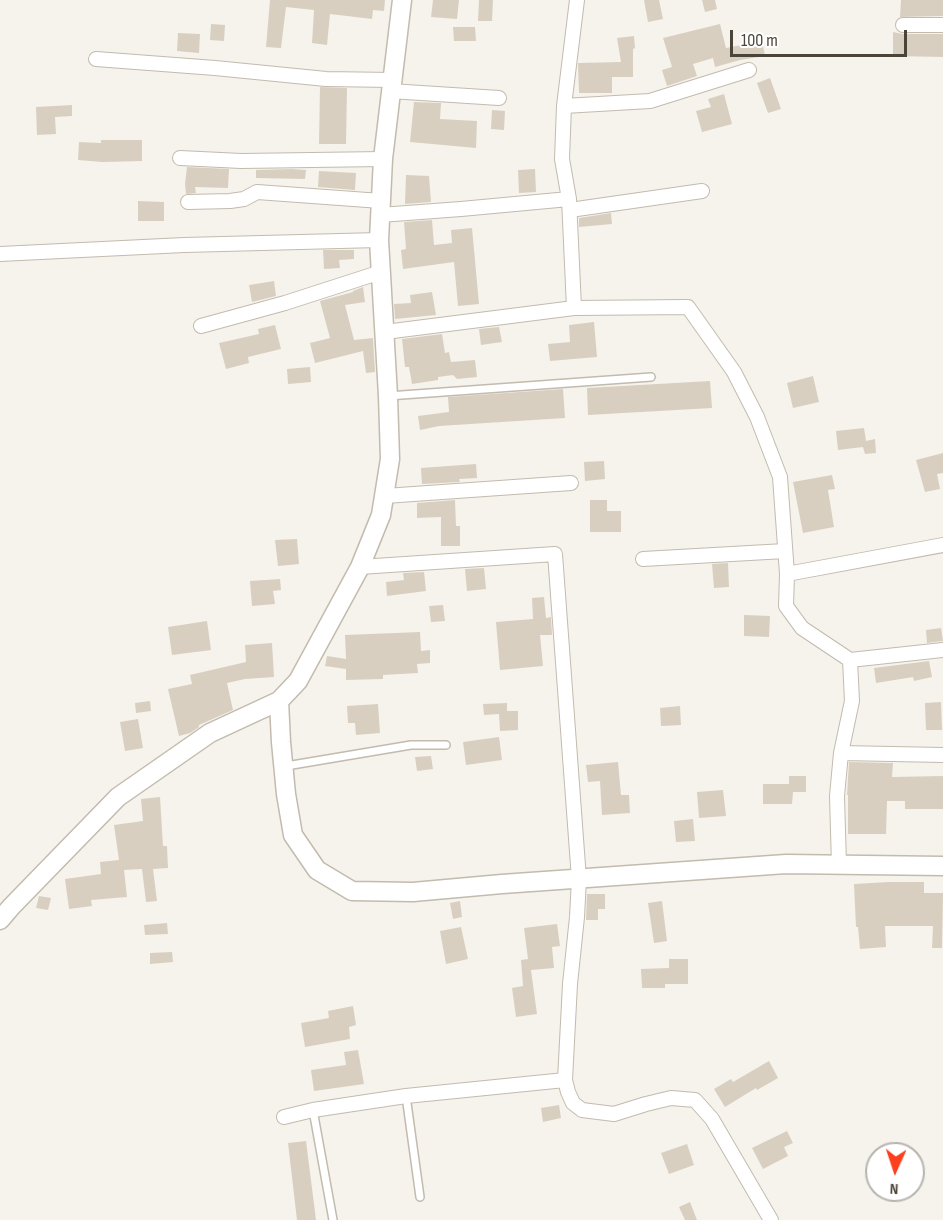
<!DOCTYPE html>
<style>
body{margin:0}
#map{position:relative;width:943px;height:1220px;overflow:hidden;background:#f6f3ec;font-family:"Sofia Sans Condensed",sans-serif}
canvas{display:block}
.north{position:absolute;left:865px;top:1142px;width:60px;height:60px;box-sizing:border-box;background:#fff;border:2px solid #b7b4b0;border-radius:50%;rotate:183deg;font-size:16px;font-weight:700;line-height:24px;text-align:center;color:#4b4439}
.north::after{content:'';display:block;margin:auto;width:21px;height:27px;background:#fc3f1d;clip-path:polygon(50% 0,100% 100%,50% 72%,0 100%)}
.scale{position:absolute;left:730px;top:30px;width:177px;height:27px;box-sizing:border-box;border:3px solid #4b4439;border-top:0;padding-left:8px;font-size:18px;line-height:21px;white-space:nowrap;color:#4b4439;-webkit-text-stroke:4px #fff;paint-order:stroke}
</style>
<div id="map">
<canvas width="943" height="1220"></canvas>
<div class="north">N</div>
<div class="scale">100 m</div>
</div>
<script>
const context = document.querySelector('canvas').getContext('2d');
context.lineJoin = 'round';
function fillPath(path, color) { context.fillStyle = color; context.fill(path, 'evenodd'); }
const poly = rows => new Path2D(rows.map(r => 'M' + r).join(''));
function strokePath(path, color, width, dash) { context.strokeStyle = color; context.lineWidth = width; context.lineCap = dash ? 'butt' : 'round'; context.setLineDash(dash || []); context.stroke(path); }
fillPath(poly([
 [270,0,385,0,384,11,373,10,372,19,330,14,327,45,312,43,314,10,286,7,281,48,266,47],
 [433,0,459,0,457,19,431,17],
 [479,0,493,0,492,21,478,21],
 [644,0,659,0,663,19,648,22],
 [702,0,715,0,717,9,705,12],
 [901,0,943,0,943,16,900,17],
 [211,24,225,25,224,41,210,40],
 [720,24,726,48,762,41,765,56,740,60,715,67,713,58,693,64,697,76,667,86,662,70,672,67,663,38],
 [453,27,475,27,476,41,454,41],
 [893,32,903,34,943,34,943,57,893,56],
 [178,33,200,34,199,53,177,51],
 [634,36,635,48,633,49,633,77,612,77,612,93,579,93,578,63,621,62,617,38],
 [770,78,781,109,768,113,757,83],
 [320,87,347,88,346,144,319,144],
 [724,94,732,124,702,132,696,111,711,107,708,99],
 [414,102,441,103,440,119,477,121,476,148,410,142],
 [72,105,72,116,55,117,56,134,37,135,36,107],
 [492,110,505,111,504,130,491,129],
 [101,140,142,140,142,161,102,162,78,160,79,142,101,143],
 [187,167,229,169,228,188,195,187,196,193,186,194,185,184],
 [292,169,306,170,305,179,256,178,256,170],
 [535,169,536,192,519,193,518,170],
 [319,171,356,173,355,190,318,187],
 [406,175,429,176,431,202,405,204],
 [138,201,164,202,164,221,138,221],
 [611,213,612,224,579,227,579,218],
 [432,220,434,245,452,243,451,230,472,228,479,304,458,306,454,262,403,269,401,250,406,249,404,222],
 [323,250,354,250,354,259,339,260,340,268,324,269],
 [274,281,276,296,252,302,249,285],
 [363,287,365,302,345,305,354,340,373,338,375,372,366,373,363,351,315,363,310,343,330,338,320,301,353,292,353,291],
 [432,292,436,315,395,319,394,304,411,303,410,295],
 [594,322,597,357,550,361,548,344,570,342,569,325],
 [275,325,281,349,248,357,249,363,226,369,219,343,259,334,258,329],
 [499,327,502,342,481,345,479,329],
 [442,334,445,353,449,352,451,362,475,360,477,377,457,379,453,375,438,377,438,380,412,384,409,367,405,367,402,339],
 [310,367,311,382,288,384,287,369],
 [813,376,819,402,793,408,787,383],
 [710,381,712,408,588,415,587,388],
 [563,389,565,418,439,426,420,430,418,416,449,412,448,397],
 [864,428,866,441,875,439,876,453,865,454,863,447,838,450,836,431],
 [943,453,943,473,937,474,940,489,925,492,916,460],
 [604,461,605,479,585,481,584,462],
 [476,464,477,478,459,479,460,482,422,484,421,468],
 [832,475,835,489,828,490,834,527,803,533,793,482],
 [455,500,456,526,460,526,460,546,441,546,441,517,417,518,417,503],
 [590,500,607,500,607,511,621,511,621,532,590,532],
 [297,539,299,564,278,566,275,540],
 [728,563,729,587,714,588,712,564],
 [484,568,486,589,467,591,465,569],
 [424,572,426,591,387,596,386,582,404,580,403,573],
 [280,579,281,590,273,591,275,604,252,606,250,581],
 [544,597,546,618,551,617,552,635,540,635,543,666,500,670,496,622,533,619,532,598],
 [443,605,445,621,431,622,429,606],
 [744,615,770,616,769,637,744,636],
 [207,621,211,650,172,655,168,627],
 [941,628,943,641,927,643,926,630],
 [420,632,421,651,430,650,430,663,417,664,418,673,383,675,383,679,346,680,346,669,325,666,327,656,346,659,345,635],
 [272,643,274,677,245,679,227,683,233,710,199,725,199,727,190,733,179,736,168,689,192,684,190,675,246,662,245,645],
 [929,661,932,677,914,681,913,677,876,683,874,668],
 [150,701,151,711,136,713,135,703],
 [941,702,942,730,926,730,925,703],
 [507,703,507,711,518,711,518,730,500,731,499,714,484,715,483,704],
 [378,704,380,733,356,735,355,723,348,723,347,706],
 [680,706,681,725,661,726,660,708],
 [138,719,143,748,125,751,120,722],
 [499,737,502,760,466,765,463,742],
 [431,756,433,769,417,771,415,757],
 [618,762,621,795,629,795,630,813,602,815,600,781,588,782,586,765],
 [849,762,893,763,892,777,943,776,943,809,905,809,905,801,887,801,886,834,848,834,848,795,847,795],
 [789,776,806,776,806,792,793,792,792,804,763,804,763,784,789,784],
 [723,790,726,816,699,818,697,792],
 [160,797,163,846,167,846,168,868,153,869,157,901,146,902,142,869,124,870,127,897,91,900,92,906,69,909,65,879,101,874,100,862,119,860,114,825,143,821,141,799],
 [693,819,695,841,676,842,674,821],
 [889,882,924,882,924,893,943,893,942,948,932,948,933,926,885,926,886,947,860,949,858,927,856,927,854,884],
 [587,894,605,894,605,909,598,909,598,920,586,920],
 [39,896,51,898,48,910,36,908],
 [460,901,462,917,453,919,450,903],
 [662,901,667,941,654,943,648,903],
 [167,923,168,934,145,935,144,925],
 [557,924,560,946,552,947,554,968,531,970,537,1014,516,1017,512,988,523,986,521,960,528,959,524,928],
 [461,927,468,959,446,964,440,931],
 [172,952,173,962,150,964,150,953],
 [669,959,688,959,688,984,665,984,665,988,642,988,641,969,669,968],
 [353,1006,356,1025,349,1027,350,1039,305,1047,301,1023,329,1018,328,1011],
 [358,1050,364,1084,314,1091,311,1070,346,1065,344,1052],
 [769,1061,778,1078,757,1090,756,1088,725,1107,714,1089,731,1079,733,1082],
 [559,1105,561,1118,543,1122,541,1108],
 [787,1131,793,1143,784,1147,788,1156,763,1169,752,1148],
 [306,1141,316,1220,297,1220,288,1143],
 [687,1144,694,1165,669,1174,661,1153],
 [690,1202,697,1220,685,1220,679,1207]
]), '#d8cfc1');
const service = poly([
 [388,396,651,377],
 [286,766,411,745,446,745],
 [406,1096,420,1197],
 [313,1110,333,1220]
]);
const minor = poly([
 [903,25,943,25],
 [96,59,215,68,326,79,392,80],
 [390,91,499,98],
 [564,106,650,101,749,70],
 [180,158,241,161,383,159],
 [188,202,230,201,244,199,257,192,381,201],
 [570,210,702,191],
 [380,215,461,209,569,199],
 [0,254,184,245,379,240],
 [574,308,569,199,562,159,564,106,577,0],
 [201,326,285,303,381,272],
 [385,332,574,308,688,307,734,372,757,417,780,477,787,574,786,606,802,628,850,660,852,701,841,753,837,796,839,865],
 [385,496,571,483],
 [643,559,785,551],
 [360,567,555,554,579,879,577,917,570,984,565,1080,568,1092,573,1103,582,1110,614,1114,646,1104,671,1098,695,1100,712,1119,771,1220],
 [787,574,943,545],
 [850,660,943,650],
 [841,753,943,755],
 [284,1117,313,1110,406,1096,565,1080]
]);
const tertiary = poly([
 [402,0,383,159,379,240,388,396,390,459,381,515,360,567,298,681,279,701,281,742,286,794,293,835,317,870,352,891,413,892,502,884,786,864,943,866],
 [0,920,11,907,118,797,210,733,279,701]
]);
strokePath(service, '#c2bbae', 10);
strokePath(minor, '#c2bbae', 16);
strokePath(tertiary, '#c2bbae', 21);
strokePath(service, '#fff', 7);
strokePath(minor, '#fff', 14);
strokePath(tertiary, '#fff', 18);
</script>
